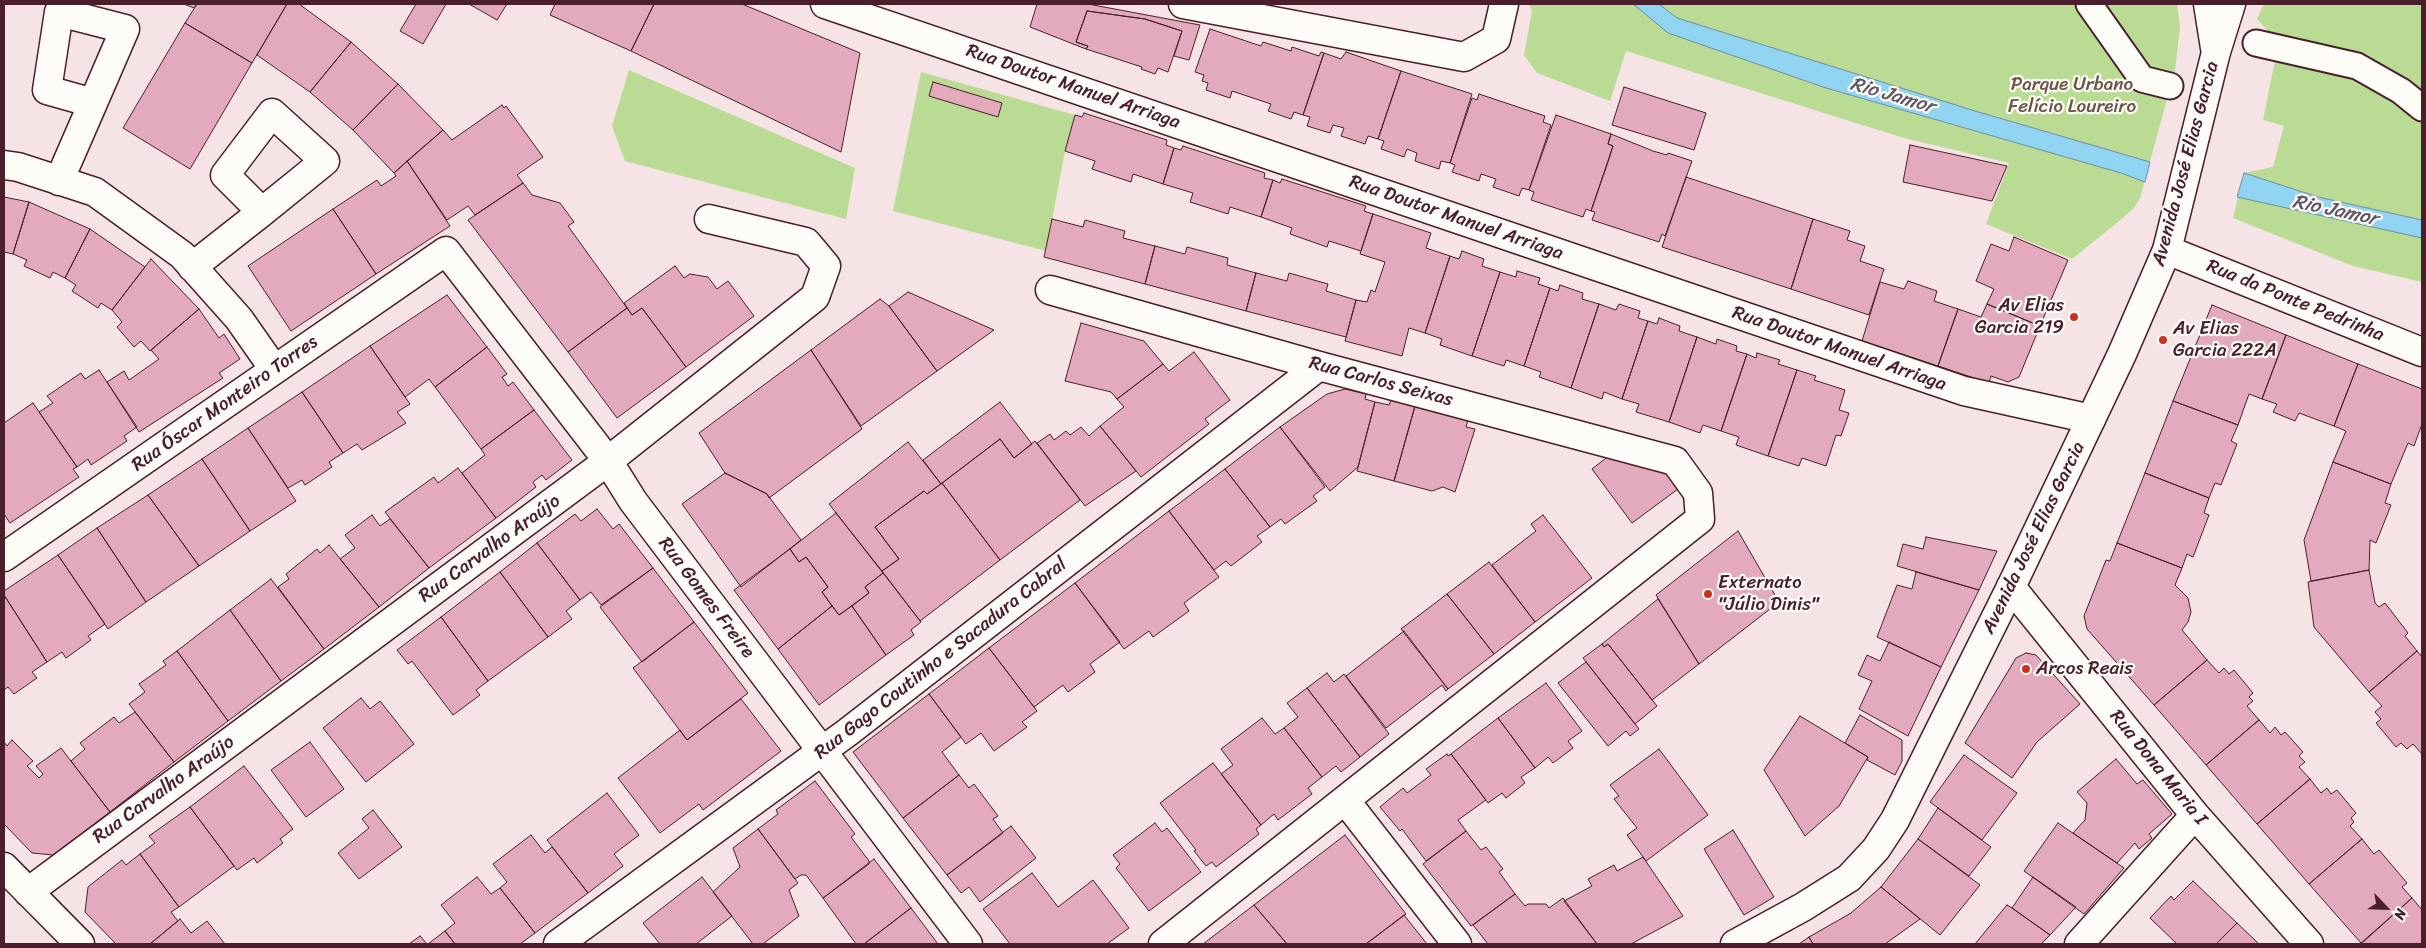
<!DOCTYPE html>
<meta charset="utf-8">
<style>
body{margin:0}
#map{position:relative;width:2426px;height:948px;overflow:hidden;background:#f5e3e5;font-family:Sriracha,sans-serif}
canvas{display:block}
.frame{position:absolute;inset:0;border:5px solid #4a1f2b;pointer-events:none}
.north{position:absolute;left:2361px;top:883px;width:50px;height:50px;-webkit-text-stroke:4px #fdfcf7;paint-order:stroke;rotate:114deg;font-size:14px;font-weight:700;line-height:20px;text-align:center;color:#4a1f2b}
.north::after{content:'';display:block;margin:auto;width:18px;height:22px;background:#4a1f2b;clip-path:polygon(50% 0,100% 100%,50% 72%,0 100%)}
</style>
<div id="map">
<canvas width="2426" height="948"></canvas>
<div class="frame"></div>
<div class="north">N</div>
</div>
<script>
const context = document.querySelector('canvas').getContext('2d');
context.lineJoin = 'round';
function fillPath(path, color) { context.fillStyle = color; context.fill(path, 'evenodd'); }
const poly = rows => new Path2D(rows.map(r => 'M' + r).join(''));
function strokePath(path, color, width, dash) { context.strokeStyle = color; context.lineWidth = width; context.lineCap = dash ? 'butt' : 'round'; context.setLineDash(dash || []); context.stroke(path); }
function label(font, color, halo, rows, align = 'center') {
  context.font = font + ' Sriracha,sans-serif'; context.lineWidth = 4.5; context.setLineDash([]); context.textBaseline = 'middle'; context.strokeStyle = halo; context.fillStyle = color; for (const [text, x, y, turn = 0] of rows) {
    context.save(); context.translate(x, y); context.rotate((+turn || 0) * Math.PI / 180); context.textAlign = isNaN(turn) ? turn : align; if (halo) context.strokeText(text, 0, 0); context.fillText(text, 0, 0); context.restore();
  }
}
fillPath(poly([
 [1529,4,2177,4,2180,27,2175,70,2140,198,2134,208,2124,217,2072,259,1986,224,2009,163,1904,138,1626,51,1610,101,1537,73,1524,55,1532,11],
 [2264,4,2422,4,2422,282,2353,266,2233,218,2244,173,2273,167,2284,126,2263,120,2280,36,2271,34,2257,19],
 [629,70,855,168,846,219,625,161,612,126],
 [921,72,1075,115,1065,151,1046,251,893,211]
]), '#b9db94');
const water = poly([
 [1633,4,1659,4,1677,18,1975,111,2150,162,2145,182,2121,173,1826,88,1668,33,1633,4],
 [2244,173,2318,197,2422,220,2422,238,2237,197,2244,173]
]);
fillPath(water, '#90d4f1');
strokePath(water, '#748ca2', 1);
const building = poly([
 [184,4,197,4,194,8,184,4],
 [197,4,287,4,252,63,185,23,197,4],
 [287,4,299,4,351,42,310,92,257,55,287,4],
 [416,4,446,4,423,44,400,31,416,4],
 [469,4,507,4,497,20,469,4],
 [555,4,654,4,631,51,550,15,555,4],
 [654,4,742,4,860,53,841,152,631,51,654,4],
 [1037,4,1088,4,1200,25,1189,60,1174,56,1182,31,1145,19,1087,11,1076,42,1088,46,1086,49,1030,27,1037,4],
 [1087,11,1145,19,1182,31,1168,72,1158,68,1155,74,1141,69,1142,67,1086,49,1088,46,1076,42,1087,11],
 [185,23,252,63,190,169,123,128,185,23],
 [1210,29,1261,46,1263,42,1291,51,1292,47,1319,56,1321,52,1324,53,1303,115,1294,112,1291,119,1268,111,1271,104,1232,91,1230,98,1206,90,1208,83,1202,81,1204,75,1195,72,1210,29],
 [351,42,398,84,353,130,310,92,351,42],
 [1346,52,1401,71,1378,139,1368,136,1365,144,1341,136,1344,128,1333,125,1330,133,1307,126,1310,117,1303,115,1324,53,1341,59,1346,52],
 [1401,71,1472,94,1450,163,1441,161,1439,169,1415,161,1417,153,1407,149,1404,157,1381,149,1384,141,1378,139,1401,71],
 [933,82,1002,103,998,117,929,96,933,82],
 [398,84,443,130,394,173,353,130,398,84],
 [1624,87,1706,113,1694,150,1612,125,1624,87],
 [1479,94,1545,116,1543,122,1551,125,1529,190,1522,188,1519,196,1493,187,1496,179,1481,174,1479,181,1452,172,1455,165,1450,163,1472,98,1477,100,1479,94],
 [502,105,504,108,506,106,543,157,517,175,523,183,475,215,468,206,447,220,407,161,443,130,452,140,502,105],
 [1084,113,1167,140,1166,145,1174,148,1163,184,1133,174,1131,182,1092,169,1095,161,1065,151,1075,115,1082,117,1084,113],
 [1556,115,1611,134,1608,144,1613,146,1608,162,1591,211,1586,209,1583,217,1531,200,1534,192,1529,190,1556,115],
 [1611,134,1653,151,1667,155,1668,153,1692,161,1665,236,1662,234,1659,242,1592,220,1595,212,1591,211,1613,146,1608,144,1611,134],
 [1910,145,2007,166,1992,201,1903,182,1910,145],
 [1183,146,1265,173,1264,178,1273,180,1261,217,1230,207,1228,214,1190,202,1193,193,1163,184,1174,148,1181,150,1183,146],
 [407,161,450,226,376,274,333,209,377,180,381,186,396,176,394,173,407,161],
 [1686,177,1813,219,1791,289,1662,247,1686,177],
 [1282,179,1366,206,1364,211,1373,214,1361,251,1329,241,1327,247,1290,234,1292,228,1261,217,1273,180,1280,183,1282,179],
 [523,183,532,195,560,203,574,222,568,226,627,308,568,352,468,220,523,183],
 [4,197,29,202,13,254,4,252,4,197],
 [29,202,90,229,65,278,53,272,50,278,24,266,27,260,13,254,29,202],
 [333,209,376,274,291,331,248,266,333,209],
 [1373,214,1431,233,1426,248,1450,256,1425,333,1409,328,1402,356,1345,341,1356,300,1367,302,1371,290,1375,292,1385,262,1360,254,1373,214],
 [1052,219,1083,227,1085,220,1125,231,1123,238,1155,246,1145,284,1044,257,1052,219],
 [1813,219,1850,231,1847,240,1865,246,1860,261,1884,269,1869,315,1791,289,1813,219],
 [90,229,145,267,112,310,101,303,98,308,72,291,76,285,65,278,90,229],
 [2014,237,2068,260,2040,326,1987,304,1994,289,1976,281,1991,244,2009,251,2014,237],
 [1155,246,1185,254,1187,247,1228,258,1227,265,1256,273,1246,311,1145,284,1155,246],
 [1462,251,1484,259,1482,266,1500,272,1472,356,1440,345,1442,339,1425,333,1450,256,1459,259,1462,251],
 [151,259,199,309,150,351,141,341,134,347,117,327,122,322,112,310,151,259],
 [675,266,684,278,690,274,708,277,717,289,728,281,754,316,686,367,642,308,632,315,624,303,675,266],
 [1517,271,1540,278,1538,284,1550,288,1524,366,1506,360,1504,366,1472,356,1500,272,1516,277,1517,271],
 [1256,273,1287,281,1289,273,1328,284,1326,291,1356,300,1346,337,1246,311,1256,273],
 [1908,281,1937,291,1934,301,1958,309,1938,366,1862,341,1880,282,1904,289,1908,281],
 [1560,285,1583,293,1582,299,1599,304,1571,388,1539,377,1541,372,1524,366,1550,288,1558,291,1560,285],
 [908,292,994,330,937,371,889,306,908,292],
 [447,295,487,347,435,387,429,379,405,397,370,346,447,295],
 [880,299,889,306,937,371,861,426,811,350,880,299],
 [1599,304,1616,310,1619,304,1640,311,1638,318,1648,321,1622,399,1604,392,1602,399,1571,388,1599,304],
 [1987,304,2040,326,2019,377,2008,382,1991,376,1989,383,1938,366,1958,309,1981,317,1987,304],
 [2212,305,2286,335,2262,399,2249,394,2238,425,2173,401,2212,305],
 [627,308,632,315,642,308,686,367,617,418,568,352,627,308],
 [199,309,219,338,224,334,240,359,219,373,223,378,139,432,107,382,124,371,129,380,159,359,151,350,199,309],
 [1659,318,1680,326,1679,331,1697,337,1669,422,1636,412,1639,404,1622,399,1648,321,1657,324,1659,318],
 [1081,323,1144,341,1163,364,1117,399,1111,392,1065,381,1081,323],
 [2286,335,2358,364,2334,426,2299,413,2295,421,2273,412,2277,404,2262,399,2286,335],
 [1697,337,1716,344,1717,339,1737,346,1736,351,1747,354,1721,431,1703,425,1700,433,1669,422,1697,337],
 [370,346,410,404,397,412,406,423,362,450,357,444,343,453,302,392,370,346],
 [487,347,507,374,502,377,508,386,513,382,534,410,481,449,435,387,487,347],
 [811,350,862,429,769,498,767,494,725,473,699,433,811,350],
 [1194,352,1230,400,1205,419,1209,424,1141,477,1100,426,1124,407,1117,399,1163,364,1169,371,1194,352],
 [1757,353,1780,360,1778,364,1797,370,1768,456,1736,445,1739,437,1721,431,1747,354,1756,358,1757,353],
 [2358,364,2422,389,2422,424,2414,446,2408,443,2391,484,2333,462,2346,431,2334,426,2358,364],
 [99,370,137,427,124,436,127,441,91,465,88,459,77,467,39,412,53,403,47,396,81,373,85,379,99,370],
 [1797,370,1816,376,1814,380,1845,390,1839,410,1849,413,1841,436,1836,435,1826,466,1802,458,1799,466,1768,456,1797,370],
 [1345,389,1366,394,1365,399,1375,402,1358,467,1330,491,1280,427,1327,394,1345,389],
 [302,392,343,453,329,462,332,467,305,485,302,480,288,488,248,428,302,392],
 [1391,400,1415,406,1394,481,1357,471,1375,402,1389,405,1391,400],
 [2173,401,2238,425,2231,441,2237,444,2221,485,2215,483,2209,498,2145,473,2173,401],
 [1000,402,1032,444,1014,458,1000,439,941,484,923,460,1000,402],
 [33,403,77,467,73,469,79,477,10,523,4,514,4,423,33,403],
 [1415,406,1468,420,1466,427,1475,429,1455,492,1443,487,1432,491,1394,481,1415,406],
 [534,410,572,460,546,480,542,475,533,482,536,487,496,518,462,473,485,455,481,449,534,410],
 [1100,426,1136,471,1085,506,1037,443,1050,434,1054,440,1066,431,1070,435,1081,427,1089,436,1100,426],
 [1280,427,1325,487,1313,496,1317,501,1285,524,1281,519,1270,527,1225,469,1280,427],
 [248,428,296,501,250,531,202,459,248,428],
 [1000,439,1014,458,1035,441,1080,500,1000,560,942,483,1000,439],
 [908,442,941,484,927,494,924,491,875,527,899,559,882,571,829,504,908,442],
 [1610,455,1664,470,1678,489,1632,523,1592,469,1610,455],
 [202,459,250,531,199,566,148,495,202,459],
 [2333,462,2391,484,2385,503,2391,505,2376,543,2370,540,2369,570,2311,581,2304,540,2333,462],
 [458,468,496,518,429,568,385,512,434,477,438,483,458,468],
 [1225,469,1270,527,1257,536,1262,542,1231,566,1226,561,1214,570,1169,511,1225,469],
 [725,473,767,494,801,540,741,587,682,504,725,473],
 [2145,473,2209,498,2204,513,2209,515,2193,557,2187,554,2182,568,2117,543,2145,473],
 [942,483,1000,560,920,621,882,571,899,559,875,527,924,491,927,494,942,483],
 [148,495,199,566,146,602,97,528,148,495],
 [597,509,613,529,619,524,653,568,601,605,591,592,580,600,537,543,575,514,581,521,597,509],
 [1169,511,1219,577,1184,603,1189,611,1153,637,1149,631,1124,649,1075,583,1169,511],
 [836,513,883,573,865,587,869,593,839,615,822,592,828,587,806,557,799,562,790,549,836,513],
 [372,515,380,526,390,519,429,568,379,607,340,559,355,548,345,535,372,515],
 [1543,515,1592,578,1535,622,1492,565,1536,531,1531,524,1543,515],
 [97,528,146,602,108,629,58,555,97,528],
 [1738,531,1779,602,1699,664,1656,595,1738,531],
 [1926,537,1997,551,1979,590,1897,566,1903,544,1923,549,1926,537],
 [537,543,580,600,566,611,572,619,548,637,500,572,537,543],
 [2117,543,2182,568,2175,585,2188,598,2191,612,2188,622,2182,630,2207,660,2154,705,2087,629,2084,616,2106,560,2110,561,2117,543],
 [329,545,379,607,324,649,278,587,289,579,286,574,317,549,320,553,329,545],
 [790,549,799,562,806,557,828,587,822,592,832,606,778,649,734,590,790,549],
 [58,555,105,624,88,636,91,640,66,658,62,652,47,662,4,595,4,591,58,555],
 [1489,562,1535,622,1494,654,1447,594,1489,562],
 [653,568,694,622,642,662,600,607,653,568],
 [2369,570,2375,603,2379,607,2385,603,2408,633,2405,636,2417,651,2369,692,2314,627,2308,582,2369,570],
 [500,572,548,637,488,681,441,617,500,572],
 [1916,572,1979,590,1941,667,1877,637,1897,585,1912,589,1916,572],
 [883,573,921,622,911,630,914,635,886,655,852,606,869,593,865,587,883,573],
 [271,579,324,649,281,681,230,610,271,579],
 [1075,583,1120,642,1090,664,1095,672,1068,692,1063,685,1034,707,989,648,1075,583],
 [1447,594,1494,654,1448,689,1401,629,1447,594],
 [4,595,47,662,32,672,37,678,14,694,8,687,4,690,4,595],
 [1658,599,1699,664,1652,700,1608,644,1604,647,1602,644,1658,599],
 [832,606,839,615,852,606,886,655,819,705,778,649,832,606],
 [230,610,281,681,228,721,177,651,230,610],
 [441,617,488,681,476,690,480,695,453,715,412,661,408,664,397,650,441,617],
 [694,622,748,693,687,740,633,668,694,622],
 [1404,631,1448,689,1446,691,1442,685,1386,728,1346,676,1404,631],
 [1889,642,1941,667,1908,736,1859,709,1872,681,1858,675,1867,655,1880,661,1889,642],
 [1602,644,1604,647,1608,644,1657,706,1635,724,1583,658,1602,644],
 [989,648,1037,711,1022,722,1027,727,994,751,981,733,966,744,929,694,989,648],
 [177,651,228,721,174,762,129,704,145,692,139,684,166,665,163,661,177,651],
 [2417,651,2422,657,2422,754,2413,744,2407,749,2401,743,2396,747,2376,723,2381,719,2375,712,2382,706,2369,692,2417,651],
 [2026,653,2036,655,2080,704,2037,742,2012,778,1965,743,2016,658,2026,653],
 [2207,660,2219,673,2224,668,2229,674,2234,670,2253,693,2249,697,2253,701,2247,706,2259,720,2206,765,2154,705,2207,660],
 [1586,662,1639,729,1630,736,1626,731,1608,746,1558,683,1586,662],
 [1327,673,1334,682,1344,674,1389,734,1360,757,1307,688,1327,673],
 [1546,683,1582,731,1568,741,1573,748,1553,763,1548,757,1535,768,1498,718,1546,683],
 [1307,688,1360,757,1341,772,1336,766,1322,777,1284,728,1298,717,1287,703,1307,688],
 [929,694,961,737,942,752,959,775,903,818,853,752,929,694],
 [361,698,370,709,380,701,414,744,366,782,323,728,361,698],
 [741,699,781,751,703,810,699,804,660,833,618,778,680,730,687,740,741,699],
 [135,712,174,762,110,812,71,761,85,749,80,743,114,717,119,723,135,712],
 [1860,715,1902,740,1902,761,1895,775,1867,760,1868,757,1845,743,1860,715],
 [1800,716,1868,757,1839,806,1805,836,1764,770,1800,716],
 [1262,718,1275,734,1284,728,1322,777,1308,788,1312,794,1278,820,1274,814,1261,825,1221,774,1233,765,1221,749,1262,718],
 [1498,718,1535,768,1521,777,1525,783,1506,798,1502,793,1488,803,1451,754,1498,718],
 [2259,720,2270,733,2275,727,2281,735,2285,732,2303,752,2299,756,2305,762,2299,767,2310,779,2257,824,2206,765,2259,720],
 [12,740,33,761,27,766,39,778,43,774,36,766,61,748,110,812,53,855,32,853,4,824,4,742,7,746,12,740],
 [310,742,344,789,306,817,271,770,310,742],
 [1659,749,1708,815,1646,861,1627,835,1637,828,1614,799,1619,796,1610,785,1659,749],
 [1447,754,1448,756,1451,754,1486,800,1458,820,1466,831,1426,861,1402,829,1400,831,1380,807,1403,788,1407,793,1431,775,1426,769,1447,754],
 [1964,755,2017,793,1982,840,1930,802,1964,755],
 [2116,759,2137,784,2143,780,2172,814,2149,834,2152,838,2139,849,2135,843,2117,863,2073,833,2085,820,2087,803,2077,792,2116,759],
 [1213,763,1261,825,1256,829,1259,834,1216,867,1212,862,1206,866,1194,851,1196,850,1160,803,1213,763],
 [244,766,293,829,280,839,283,843,257,863,254,858,237,870,190,807,244,766],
 [959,775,969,788,974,784,998,816,993,819,1003,833,947,875,903,818,959,775],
 [2310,779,2321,793,2327,788,2331,794,2337,790,2356,813,2351,818,2354,822,2350,826,2362,839,2309,884,2257,824,2310,779],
 [815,781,855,834,851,837,869,861,869,864,823,898,806,875,801,875,795,879,758,829,778,814,776,810,815,781],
 [607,793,639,835,614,854,623,866,588,893,547,840,607,793],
 [190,807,234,866,179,907,140,854,155,843,149,836,190,807],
 [1938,808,1991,847,1969,876,1918,839,1938,808],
 [373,810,402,847,359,879,338,853,369,828,362,819,373,810],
 [1155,823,1162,832,1167,828,1201,872,1149,911,1116,868,1120,864,1113,855,1155,823],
 [2058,823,2124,868,2084,914,2024,871,2058,823],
 [1011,826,1036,858,980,902,969,887,961,893,947,875,1011,826],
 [758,829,798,883,789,890,799,916,763,944,753,944,713,892,740,867,733,848,758,829],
 [1733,830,1774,897,1744,915,1704,849,1733,830],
 [1466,831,1481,850,1486,847,1503,869,1499,872,1515,894,1471,926,1423,864,1466,831],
 [531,835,545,853,552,847,588,893,535,933,500,888,507,882,493,864,531,835],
 [1345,835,1406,914,1366,944,1287,944,1254,905,1345,835],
 [1918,839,1980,885,1940,935,1881,887,1918,839],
 [2362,839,2374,854,2379,850,2407,883,2402,887,2412,898,2361,943,2309,884,2362,839],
 [140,854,179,907,171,912,178,921,150,944,116,944,85,912,88,887,122,860,126,865,140,854],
 [1643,857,1683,916,1631,944,1597,944,1564,901,1592,886,1588,879,1614,865,1617,871,1643,857],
 [874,859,911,908,864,944,856,944,823,898,874,859],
 [1032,873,1058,907,1093,880,1129,928,1107,944,1010,944,983,909,1032,873],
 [477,877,491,894,500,888,535,933,520,944,455,944,445,931,455,923,441,905,477,877],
 [702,877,732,916,696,944,660,944,643,923,702,877],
 [2033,877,2076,907,2050,935,2012,908,2033,877],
 [2193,881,2237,923,2216,944,2177,944,2150,918,2171,896,2174,900,2193,881],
 [1881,887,1920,919,1885,944,1813,944,1809,937,1851,913,1881,887],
 [1515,894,1525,906,1528,904,1546,904,1549,908,1563,898,1597,944,1488,944,1473,925,1515,894],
 [2412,898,2422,910,2422,944,2361,944,2412,898],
 [1254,905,1287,944,1203,944,1254,905],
 [2007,905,2012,908,2050,935,2041,944,1975,944,2007,905],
 [911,908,938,944,864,944,911,908],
 [1404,915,1427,944,1366,944,1404,915],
 [180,919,191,933,207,921,225,944,150,944,180,919],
 [2237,923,2259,944,2216,944,2237,923],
 [445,931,455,944,428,944,445,931],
 [420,936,427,944,409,944,420,936],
 [1809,937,1813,944,1799,944,1809,937]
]);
fillPath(building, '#e2aabc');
strokePath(building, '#4a1f2b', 1);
const pedestrian = poly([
 [2089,4,2142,79,2170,86],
 [2256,43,2357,66,2401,91,2422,108]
]);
const minor = poly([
 [825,4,1964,391,2091,419],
 [1183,4,1464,57,1496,39,1504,4],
 [4,165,18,167,95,192,182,255,239,319,274,369],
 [59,181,93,103,125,29,59,12,47,90,93,103],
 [2167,250,2422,352],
 [192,267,262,212,325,161,272,113,225,175,262,212],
 [1050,290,1319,366,1675,461,1698,493,1700,519,1163,944],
 [4,557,446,251,608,461,633,501,968,944],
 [2011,587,2195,815,2309,944],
 [1345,800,1457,944],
 [4,867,80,944],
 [28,892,608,461,815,297,826,266,806,242,709,219],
 [558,944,848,732,1319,366],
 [2079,944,2195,815]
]);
const tertiary = poly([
 [2208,4,2215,48],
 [1735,944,1803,907,1849,878,1876,849,1895,820,2011,587,2122,354,2167,250,2216,52,2231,4]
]);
strokePath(pedestrian, '#4a1f2b', 29);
strokePath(minor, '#4a1f2b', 31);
strokePath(tertiary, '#4a1f2b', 31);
strokePath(pedestrian, '#fdfcf7', 25);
strokePath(minor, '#fdfcf7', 28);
strokePath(tertiary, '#fdfcf7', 28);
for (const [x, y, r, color] of [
 [2074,317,5,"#c8321e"],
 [2163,340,5,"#c8321e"],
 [1708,594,5,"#c8321e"],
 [2026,669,5,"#c8321e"]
]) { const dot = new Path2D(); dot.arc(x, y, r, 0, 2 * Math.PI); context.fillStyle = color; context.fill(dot); strokePath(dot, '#fdfcf7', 2); }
label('19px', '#6b574a', '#fdfcf7', [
 ["Parque Urbano",2072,85],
 ["Felício Loureiro",2072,107]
]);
label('19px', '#4a1f2b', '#fdfcf7', [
 ["Rua Doutor Manuel Arriaga",1073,87,19],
 ["Avenida José Elias Garcia",2186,164,-75],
 ["Rua Doutor Manuel Arriaga",1456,218,19],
 ["Rua da Ponte Pedrinha",2295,301,22],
 ["Rua Doutor Manuel Arriaga",1839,349,19],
 ["Rua Carlos Seixas",1381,382,15],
 ["Rua Óscar Monteiro Torres",225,404,-35],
 ["Avenida José Elias Garcia",2034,538,-64],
 ["Rua Carvalho Araújo",490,549,-36],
 ["Rua Gomes Freire",706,598,53],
 ["Rua Gago Coutinho e Sacadura Cabral",941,659,-38],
 ["Rua Dona Maria I",2158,768,51],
 ["Rua Carvalho Araújo",164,790,-36]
]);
label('19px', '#4a1f2b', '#fdfcf7', [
 ["Av Elias",2064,306,"right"],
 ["Garcia 219",2064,328,"right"],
 ["Av Elias",2173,329],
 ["Garcia 222A",2173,351],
 ["Externato",1718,583],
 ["\"Júlio Dinis\"",1718,605],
 ["Arcos Reais",2036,669]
], 'left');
label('italic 20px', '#5f5566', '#fdfcf7', [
 ["Rio Jamor",1892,96,16],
 ["Rio Jamor",2335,211,12]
]);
</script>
